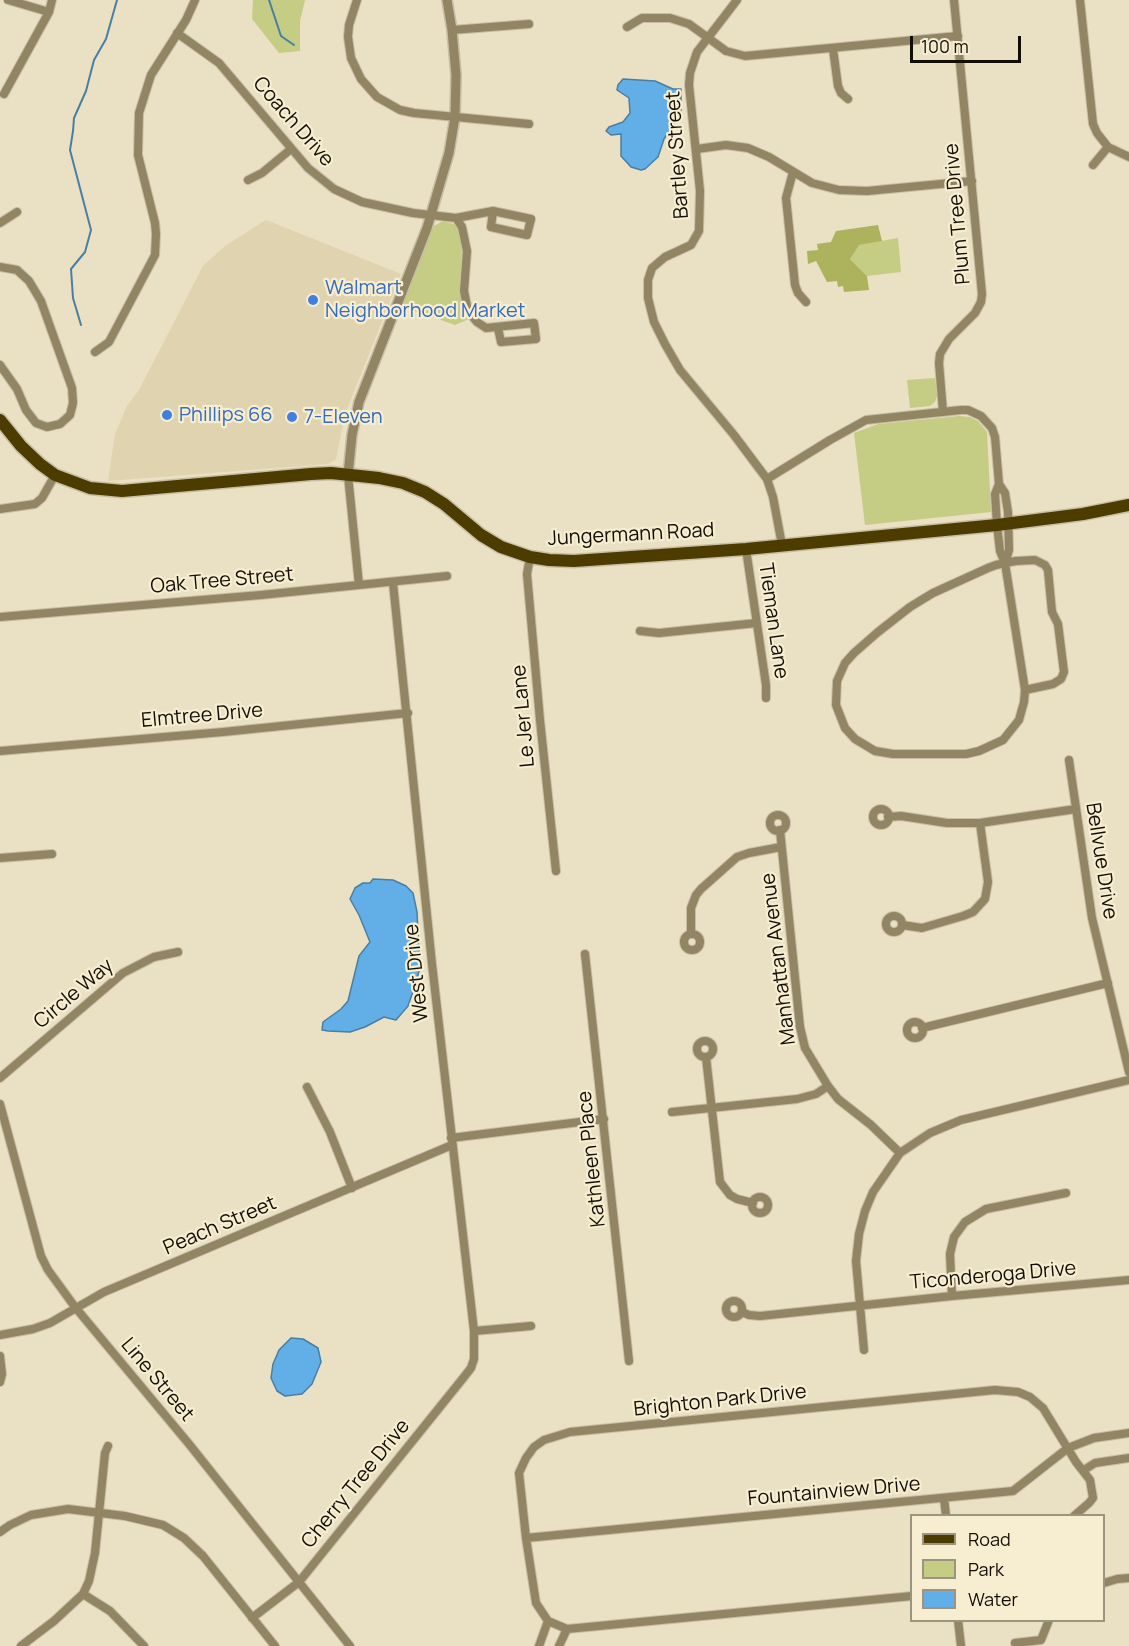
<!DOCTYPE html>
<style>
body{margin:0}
#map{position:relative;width:1129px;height:1646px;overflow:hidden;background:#eae0c3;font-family:Manrope,sans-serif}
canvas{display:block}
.legend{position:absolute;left:910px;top:1514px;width:195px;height:108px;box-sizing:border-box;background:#f7edd0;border:2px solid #9b947f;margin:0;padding:8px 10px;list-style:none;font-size:18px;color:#120e05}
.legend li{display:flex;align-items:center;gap:12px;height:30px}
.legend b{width:30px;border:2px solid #9b947f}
.scale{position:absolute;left:910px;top:36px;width:111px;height:27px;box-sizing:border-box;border:3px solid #120e05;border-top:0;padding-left:8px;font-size:18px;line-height:21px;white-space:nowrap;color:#120e05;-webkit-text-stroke:4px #f7edd0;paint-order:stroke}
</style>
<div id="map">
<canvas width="1129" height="1646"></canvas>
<ul class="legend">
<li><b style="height:8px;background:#4d3c00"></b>Road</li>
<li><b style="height:16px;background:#c5cc84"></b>Park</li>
<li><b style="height:16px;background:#61afe6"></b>Water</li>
</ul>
<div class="scale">100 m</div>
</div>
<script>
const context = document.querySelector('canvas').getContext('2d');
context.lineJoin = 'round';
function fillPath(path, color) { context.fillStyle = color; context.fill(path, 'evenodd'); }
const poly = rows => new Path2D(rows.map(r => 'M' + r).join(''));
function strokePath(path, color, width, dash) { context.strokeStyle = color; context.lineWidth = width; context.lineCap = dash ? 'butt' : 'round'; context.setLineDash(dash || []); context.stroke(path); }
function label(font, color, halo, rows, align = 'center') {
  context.font = font + ' Manrope,sans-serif'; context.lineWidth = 4.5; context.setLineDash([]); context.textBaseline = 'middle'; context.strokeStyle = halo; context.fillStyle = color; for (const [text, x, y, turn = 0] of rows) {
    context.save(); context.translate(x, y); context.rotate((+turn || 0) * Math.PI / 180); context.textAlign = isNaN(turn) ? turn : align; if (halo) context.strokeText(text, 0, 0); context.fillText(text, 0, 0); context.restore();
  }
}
fillPath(poly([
 [266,220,401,274,345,414,336,459,328,464,108,481,115,434,127,406,139,390,203,266,225,246]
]), '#e0d3af');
fillPath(poly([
 [253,0,305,0,300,21,300,51,279,53,252,19],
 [443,221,457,225,462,240,461,295,464,309,469,319,455,325,401,306,434,226],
 [898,238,901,272,867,276,850,259,858,245],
 [935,378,937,396,935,402,930,406,910,408,907,380],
 [959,416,970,417,978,421,987,432,991,512,865,525,854,433,878,424]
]), '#c5cc84');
fillPath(poly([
 [878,225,882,241,859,245,850,259,867,276,869,290,844,292,843,286,838,287,837,281,827,282,816,261,808,264,807,251,818,250,817,244,831,242,836,231]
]), '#acb35c');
const water = poly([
 [623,79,655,81,673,89,681,89,681,110,679,116,664,139,658,157,645,169,641,170,631,167,621,156,621,134,611,135,606,131,609,127,623,122,630,113,629,98,617,90,618,85,623,79],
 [373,879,393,880,406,886,413,893,417,912,419,953,419,971,416,983,408,1006,396,1020,384,1017,365,1027,350,1032,328,1031,322,1030,323,1022,341,1009,348,1001,359,956,370,942,359,915,350,899,355,888,363,883,370,883,373,879],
 [291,1338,303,1339,318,1348,321,1362,312,1384,302,1394,285,1396,277,1391,271,1378,273,1364,279,1350,291,1338]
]);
fillPath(water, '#61afe6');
strokePath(water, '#497fa2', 1.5);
strokePath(poly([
 [269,0,281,36,294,45],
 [81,325,73,298,71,269,85,252,91,230,70,150,73,131,74,118,86,91,94,60,106,39,117,0]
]), '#497fa2', 2);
const minor = poly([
 [8,0,49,12],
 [357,0,349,25,348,37,351,58,361,79,377,97,400,110,414,113,529,124],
 [737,0,697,52,690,73,689,85,700,191,699,231,691,245,665,257,652,268,648,280,648,298,654,322,665,344,680,370,734,435,767,479,773,497,782,545],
 [1080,0,1093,124,1097,133,1108,147,1129,157],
 [627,27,642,18,670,18,689,24,726,51,745,56,958,36],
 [452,30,529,24],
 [177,33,219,63,308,168,334,189,362,202,413,213,456,218,493,211,531,219,527,235,491,227,493,211],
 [833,49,838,86,841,93,848,99],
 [4,94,49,12,52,0],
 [697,149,726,145,748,148,769,157,812,183,839,190,867,191,972,181],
 [1093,165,1108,147],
 [793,172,786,198,795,285,798,293,806,302],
 [248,180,262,173,291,149],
 [456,218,462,227,467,251,464,291,468,311,477,322,486,328,534,323,536,339,501,342,498,328],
 [0,223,17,212],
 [0,267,17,270,29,281,41,301,72,388,73,403,70,415,60,424,47,427,36,423,26,410,17,389,0,365],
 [95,352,109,342,155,255,156,234,155,223,138,155,139,113,151,75,186,20,195,0],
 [943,412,939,363,940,354,949,339,975,313,981,302,982,294,954,0],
 [348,475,359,585],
 [767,479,830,440,866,420,961,410,968,410,981,416,992,428,995,437,999,484,995,494,997,525,1000,551,1005,563,1025,690,1024,702,1019,720,1003,740,979,751,966,754,893,754,875,751,855,739,845,728,836,705,837,681,845,663,854,653,878,632,910,607,933,593,988,568,996,565,1005,563,1016,561,1035,560,1045,565,1048,570,1052,612,1058,624,1064,672,1061,679,1053,684,1025,690],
 [999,484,1005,493,1008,512,1009,550,1005,563],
 [0,509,35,504,42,498,55,475],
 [746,549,766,685,766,698],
 [530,557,527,574,540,720,556,871],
 [0,617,261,595,447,576],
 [640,631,659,633,757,623],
 [0,751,223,732,408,713],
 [1069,760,1092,918,1129,1072],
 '873 817a8 8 0 1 1 16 0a8 8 0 1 1-16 0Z',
 '770 823a8 8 0 1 1 16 0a8 8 0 1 1-16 0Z',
 [888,817,901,816,947,823,980,823,1076,809],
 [780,830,800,1027,805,1048,828,1086,838,1099,871,1125,900,1153],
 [0,858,52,854],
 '886 924a8 8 0 1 1 16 0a8 8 0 1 1-16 0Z',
 [902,925,922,928,963,916,973,912,985,899,988,882,980,823],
 [691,934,691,908,696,895,701,889,737,857,749,853,781,847],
 '684 942a8 8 0 1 1 16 0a8 8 0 1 1-16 0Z',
 [585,954,629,1361],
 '907 1030a8 8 0 1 1 16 0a8 8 0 1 1-16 0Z',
 [922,1028,1108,983],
 '697 1049a8 8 0 1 1 16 0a8 8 0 1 1-16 0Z',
 [706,1057,720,1182,730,1195,737,1199,753,1203],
 [0,1078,123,973,154,957,178,952],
 [307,1087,330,1132,352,1188],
 [0,1104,41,1256,48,1270,75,1307,189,1444,350,1646],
 [672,1112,797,1099,816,1094,828,1086],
 [451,1138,604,1119],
 '752 1205a8 8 0 1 1 16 0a8 8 0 1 1-16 0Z',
 [952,1296,950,1254,954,1237,965,1222,986,1209,1066,1193],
 '726 1309a8 8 0 1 1 16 0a8 8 0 1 1-16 0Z',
 [742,1312,749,1315,760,1316,952,1296,1129,1280],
 [474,1331,531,1326],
 [0,1335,33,1329,50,1323,104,1292,452,1145],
 [864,1350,856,1261,859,1234,865,1211,873,1192,900,1153,930,1133,961,1120,1129,1080],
 [0,1356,2,1374,0,1382],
 [1084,1470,1095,1463,1129,1458],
 [944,1498,946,1516],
 [0,1532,10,1525,31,1515,68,1509,125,1516,163,1525,184,1538,203,1556,275,1646],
 [526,1538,1013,1491,1068,1448,1094,1438,1129,1433],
 [1104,1583,1117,1579,1129,1578],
 [83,1594,110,1611,144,1646],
 [912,1596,567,1629,548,1621,536,1603,526,1538,519,1473,526,1458,534,1447,544,1440,570,1432,995,1390,1018,1392,1030,1397,1043,1408,1076,1462,1090,1480,1093,1498,1089,1503,1074,1516],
 [252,1618,299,1582,464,1377,471,1368,474,1359,474,1331,432,964,393,583],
 [958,1620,961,1646],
 [1015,1643,1041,1640,1049,1620],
 [21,1646,54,1621,83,1594,89,1581,95,1553,105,1453,108,1446],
 [539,1646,548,1621],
 [559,1646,567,1629]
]);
const tertiary = poly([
 [348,475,352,435,359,402,427,228,449,153,455,117,456,75,452,30,447,0]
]);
const primary = poly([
 [0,420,21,446,40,464,55,475,90,488,122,491,311,474,331,473,379,478,403,483,425,492,444,504,481,535,501,547,530,557,549,560,574,561,746,549,997,525,1083,514,1129,505]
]);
strokePath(minor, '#c7bea5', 10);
strokePath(tertiary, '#c7bea5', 12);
strokePath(primary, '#c7bea5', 15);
strokePath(minor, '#918563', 8);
strokePath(tertiary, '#918563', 9);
strokePath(primary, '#4d3c00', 12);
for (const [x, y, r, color] of [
 [313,300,6,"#3f7fe0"],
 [167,415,6,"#3f7fe0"],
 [292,417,6,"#3f7fe0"]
]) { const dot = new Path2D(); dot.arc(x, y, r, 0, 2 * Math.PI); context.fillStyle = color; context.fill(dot); strokePath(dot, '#f7edd0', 2); }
label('20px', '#120e05', '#f7edd0', [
 ["Coach Drive",293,122,49],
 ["Bartley Street",678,155,-94],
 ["Plum Tree Drive",958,214,-95],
 ["Jungermann Road",631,535,-3],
 ["Oak Tree Street",222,581,-5],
 ["Tieman Lane",773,621,82],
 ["Elmtree Drive",202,716,-5],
 ["Le Jer Lane",524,716,-95],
 ["Bellvue Drive",1101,861,81],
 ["Manhattan Avenue",779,959,-97],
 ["West Drive",417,973,-96],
 ["Circle Way",74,994,-40],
 ["Kathleen Place",592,1159,-96],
 ["Peach Street",220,1226,-23],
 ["Ticonderoga Drive",993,1276,-5],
 ["Line Street",157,1380,50],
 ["Brighton Park Drive",720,1401,-6],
 ["Cherry Tree Drive",356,1484,-51],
 ["Fountainview Drive",834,1492,-5]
]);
label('20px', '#366cbe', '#f7edd0', [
 ["Walmart",325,288],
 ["Neighborhood Market",325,311],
 ["Phillips 66",179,415],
 ["7-Eleven",304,417]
], 'left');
</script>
